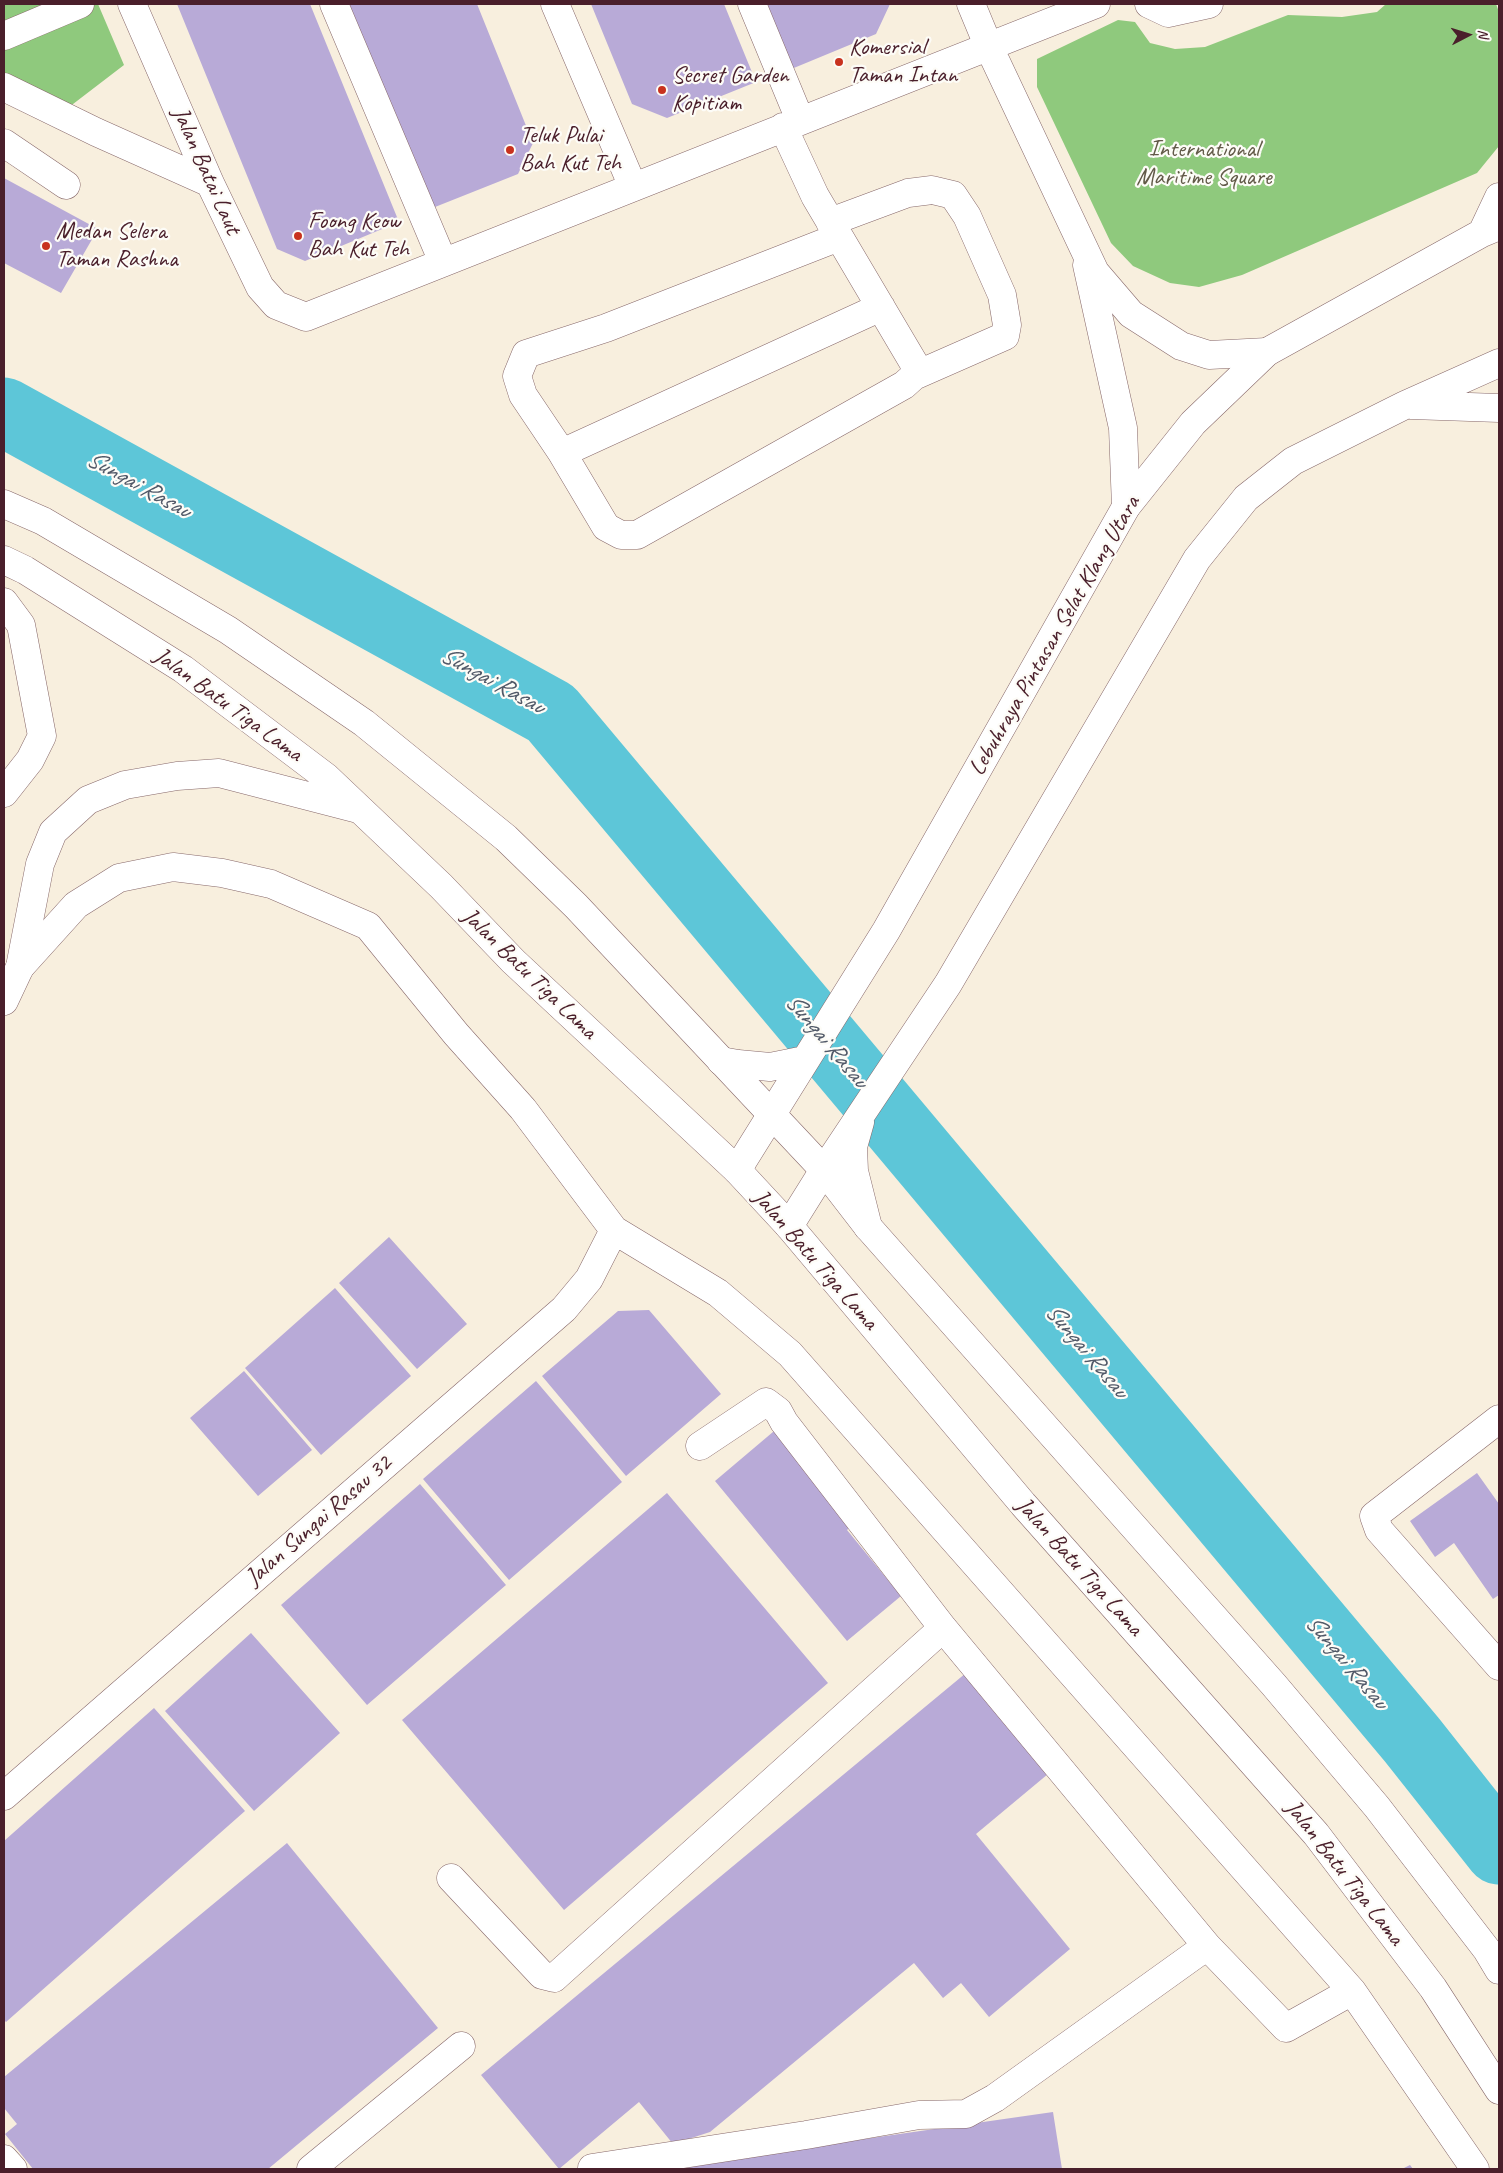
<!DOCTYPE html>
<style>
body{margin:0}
#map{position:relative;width:1503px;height:2173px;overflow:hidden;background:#f8efde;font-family:Caveat,sans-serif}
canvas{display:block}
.frame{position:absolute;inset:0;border:5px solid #4a1f2b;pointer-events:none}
.north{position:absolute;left:1443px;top:10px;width:50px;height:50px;-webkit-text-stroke:4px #fdfcf7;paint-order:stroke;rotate:85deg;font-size:14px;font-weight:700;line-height:20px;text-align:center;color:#4a1f2b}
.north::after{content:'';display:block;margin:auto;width:18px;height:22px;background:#4a1f2b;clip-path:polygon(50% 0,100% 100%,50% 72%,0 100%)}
</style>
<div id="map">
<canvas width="1503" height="2173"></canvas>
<div class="frame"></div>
<div class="north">N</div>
</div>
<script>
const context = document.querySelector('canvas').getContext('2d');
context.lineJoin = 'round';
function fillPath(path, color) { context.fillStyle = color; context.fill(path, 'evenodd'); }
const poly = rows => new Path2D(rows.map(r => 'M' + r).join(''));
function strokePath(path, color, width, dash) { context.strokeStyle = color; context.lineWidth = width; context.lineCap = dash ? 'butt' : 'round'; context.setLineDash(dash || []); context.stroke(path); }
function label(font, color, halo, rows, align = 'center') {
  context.font = font + ' Caveat,sans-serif'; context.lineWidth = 4.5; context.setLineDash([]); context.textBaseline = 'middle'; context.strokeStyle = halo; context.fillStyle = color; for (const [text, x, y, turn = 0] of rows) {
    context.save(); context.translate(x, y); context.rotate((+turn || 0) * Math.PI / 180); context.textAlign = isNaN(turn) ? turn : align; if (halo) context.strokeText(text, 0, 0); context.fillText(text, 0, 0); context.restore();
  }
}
fillPath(poly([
 [4,4,98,4,124,65,60,114,4,96],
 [1386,4,1496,4,1499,12,1499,146,1477,173,1242,275,1199,287,1170,283,1133,266,1111,243,1037,87,1037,59,1118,20,1135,22,1150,43,1175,49,1205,47,1288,15,1342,17,1377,12]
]), '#8fc97d');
strokePath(poly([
 [4,412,551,713,1412,1740,1499,1850]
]), '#5dc6d8', 69);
fillPath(poly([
 [177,4,310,4,399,222,305,261,277,249],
 [347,4,477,4,533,143,518,174,430,209],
 [591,4,724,4,756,82,667,118,632,104],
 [763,4,890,4,876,34,789,70],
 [4,178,98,229,61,293,4,263],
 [389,1237,467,1324,417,1369,339,1283],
 [335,1288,411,1376,321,1455,245,1368],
 [649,1310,721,1394,626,1476,542,1376,618,1311],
 [244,1371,312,1450,258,1496,190,1418],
 [536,1381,622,1482,509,1580,423,1479],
 [780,1426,857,1520,847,1530,901,1596,847,1641,715,1481],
 [1477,1473,1499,1504,1499,1595,1493,1599,1454,1543,1435,1557,1410,1521],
 [420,1484,506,1585,367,1705,281,1605],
 [667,1493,828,1683,564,1910,402,1720],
 [251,1633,340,1733,254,1811,165,1711],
 [972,1668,1054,1769,976,1834,1070,1949,989,2017,961,1983,943,1998,914,1963,710,2132,673,2144,639,2102,559,2169,481,2075],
 [154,1708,245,1811,6,2022,4,2020,4,1841],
 [287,1843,438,2028,268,2169,33,2169,5,2134,17,2124,4,2108,4,2077],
 [1053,2112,1062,2169,662,2169,662,2168],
 [1410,2165,1413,2169,1402,2169]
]), '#b8aad7');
const minor = poly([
 [132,4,210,183,260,287,276,305,306,317,1096,4],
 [334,4,443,262],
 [555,4,633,187],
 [752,4,800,120],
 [971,4,988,45,1095,272,1131,314,1181,346,1209,355,1267,352],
 [1149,4,1168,13,1209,4],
 [4,36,80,4],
 [4,87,96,132,210,183],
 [783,127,815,196,912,360,915,365,914,376,904,385,637,535,621,535,606,527,562,453,523,395,517,376,526,354,606,328,839,237],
 [4,143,66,185],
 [830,222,908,193,932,190,953,195,967,216,1002,295,1007,325,1005,336,914,376],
 [1087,265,1123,428,1126,507],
 [562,453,881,307],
 [20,967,76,905,119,878,173,867,222,873,271,884,368,926,456,1034,523,1109,614,1230,718,1293,790,1354,1352,1991,1475,2169],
 [1499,1419,1374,1516,1379,1530,1499,1666],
 [700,1446,766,1402,778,1411,784,1422,943,1628,1207,1946,1286,2028,1352,1991],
 [4,1796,564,1309,589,1279,614,1230],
 [451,1878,542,1975,554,1978,943,1628],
 [4,2159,13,2169],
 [592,2168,806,2135,919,2115,966,2114,995,2098,1207,1946],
 [311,2169,461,2046]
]);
const major = poly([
 [4,504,43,521,228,630,364,723,506,838,576,906,824,1170,868,1227,1274,1685,1377,1807,1487,1950,1499,1970],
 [4,560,25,570,183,669,326,777,441,886,513,961,737,1170,789,1226,1023,1504,1316,1834,1433,1988,1499,2090],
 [4,602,21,625,42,736,30,760,4,793],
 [4,1001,20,967,40,864,53,832,88,800,125,785,177,776,219,773,358,809]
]);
const highway = poly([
 [1482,233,1499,197],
 [1411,405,1499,408],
 [721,1061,738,1064,770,1067,805,1060],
 [860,1122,853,1147,854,1171,868,1227],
 [737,1170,886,931,1126,507,1193,423,1267,352,1482,233,1499,226],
 [789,1226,824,1170,948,984,1197,559,1246,498,1293,461,1405,405,1499,363]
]);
strokePath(minor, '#87686a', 29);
strokePath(major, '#87686a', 29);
strokePath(highway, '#87686a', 29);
strokePath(minor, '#fff', 28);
strokePath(major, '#fff', 28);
strokePath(highway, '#fff', 28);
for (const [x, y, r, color] of [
 [839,62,5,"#c8321e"],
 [662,90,5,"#c8321e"],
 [510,150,5,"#c8321e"],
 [298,236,5,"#c8321e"],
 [46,246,5,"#c8321e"]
]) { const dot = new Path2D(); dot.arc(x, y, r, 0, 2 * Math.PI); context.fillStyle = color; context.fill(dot); strokePath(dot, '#fdfcf7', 2); }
label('24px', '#4a1f2b', '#fdfcf7', [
 ["Komersial",849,48],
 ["Taman Intan",849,76],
 ["Secret Garden",672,76],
 ["Kopitiam",672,104],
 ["Teluk Pulai",520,136],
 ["Bah Kut Teh",520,164],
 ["Foong Keow",308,222],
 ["Bah Kut Teh",308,250],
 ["Medan Selera",56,232],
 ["Taman Rashna",56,260]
], 'left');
label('24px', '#625a48', '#fdfcf7', [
 ["International",1204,150],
 ["Maritime Square",1204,178]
]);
label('24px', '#4a1f2b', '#fdfcf7', [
 ["Jalan Batai Laut",206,171,66],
 ["Lebuhraya Pintasan Selat Klang Utara",1055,636,-60],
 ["Jalan Batu Tiga Lama",228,705,36],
 ["Jalan Batu Tiga Lama",529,974,44],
 ["Jalan Batu Tiga Lama",815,1260,49],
 ["Jalan Sungai Rasau 32",319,1521,-41],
 ["Jalan Batu Tiga Lama",1079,1567,48],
 ["Jalan Batu Tiga Lama",1344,1873,52]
]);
label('italic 25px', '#515968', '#fdfcf7', [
 ["Sungai Rasau",138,485,29],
 ["Sungai Rasau",492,681,29],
 ["Sungai Rasau",826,1041,50],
 ["Sungai Rasau",1086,1351,50],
 ["Sungai Rasau",1346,1662,50]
]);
</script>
